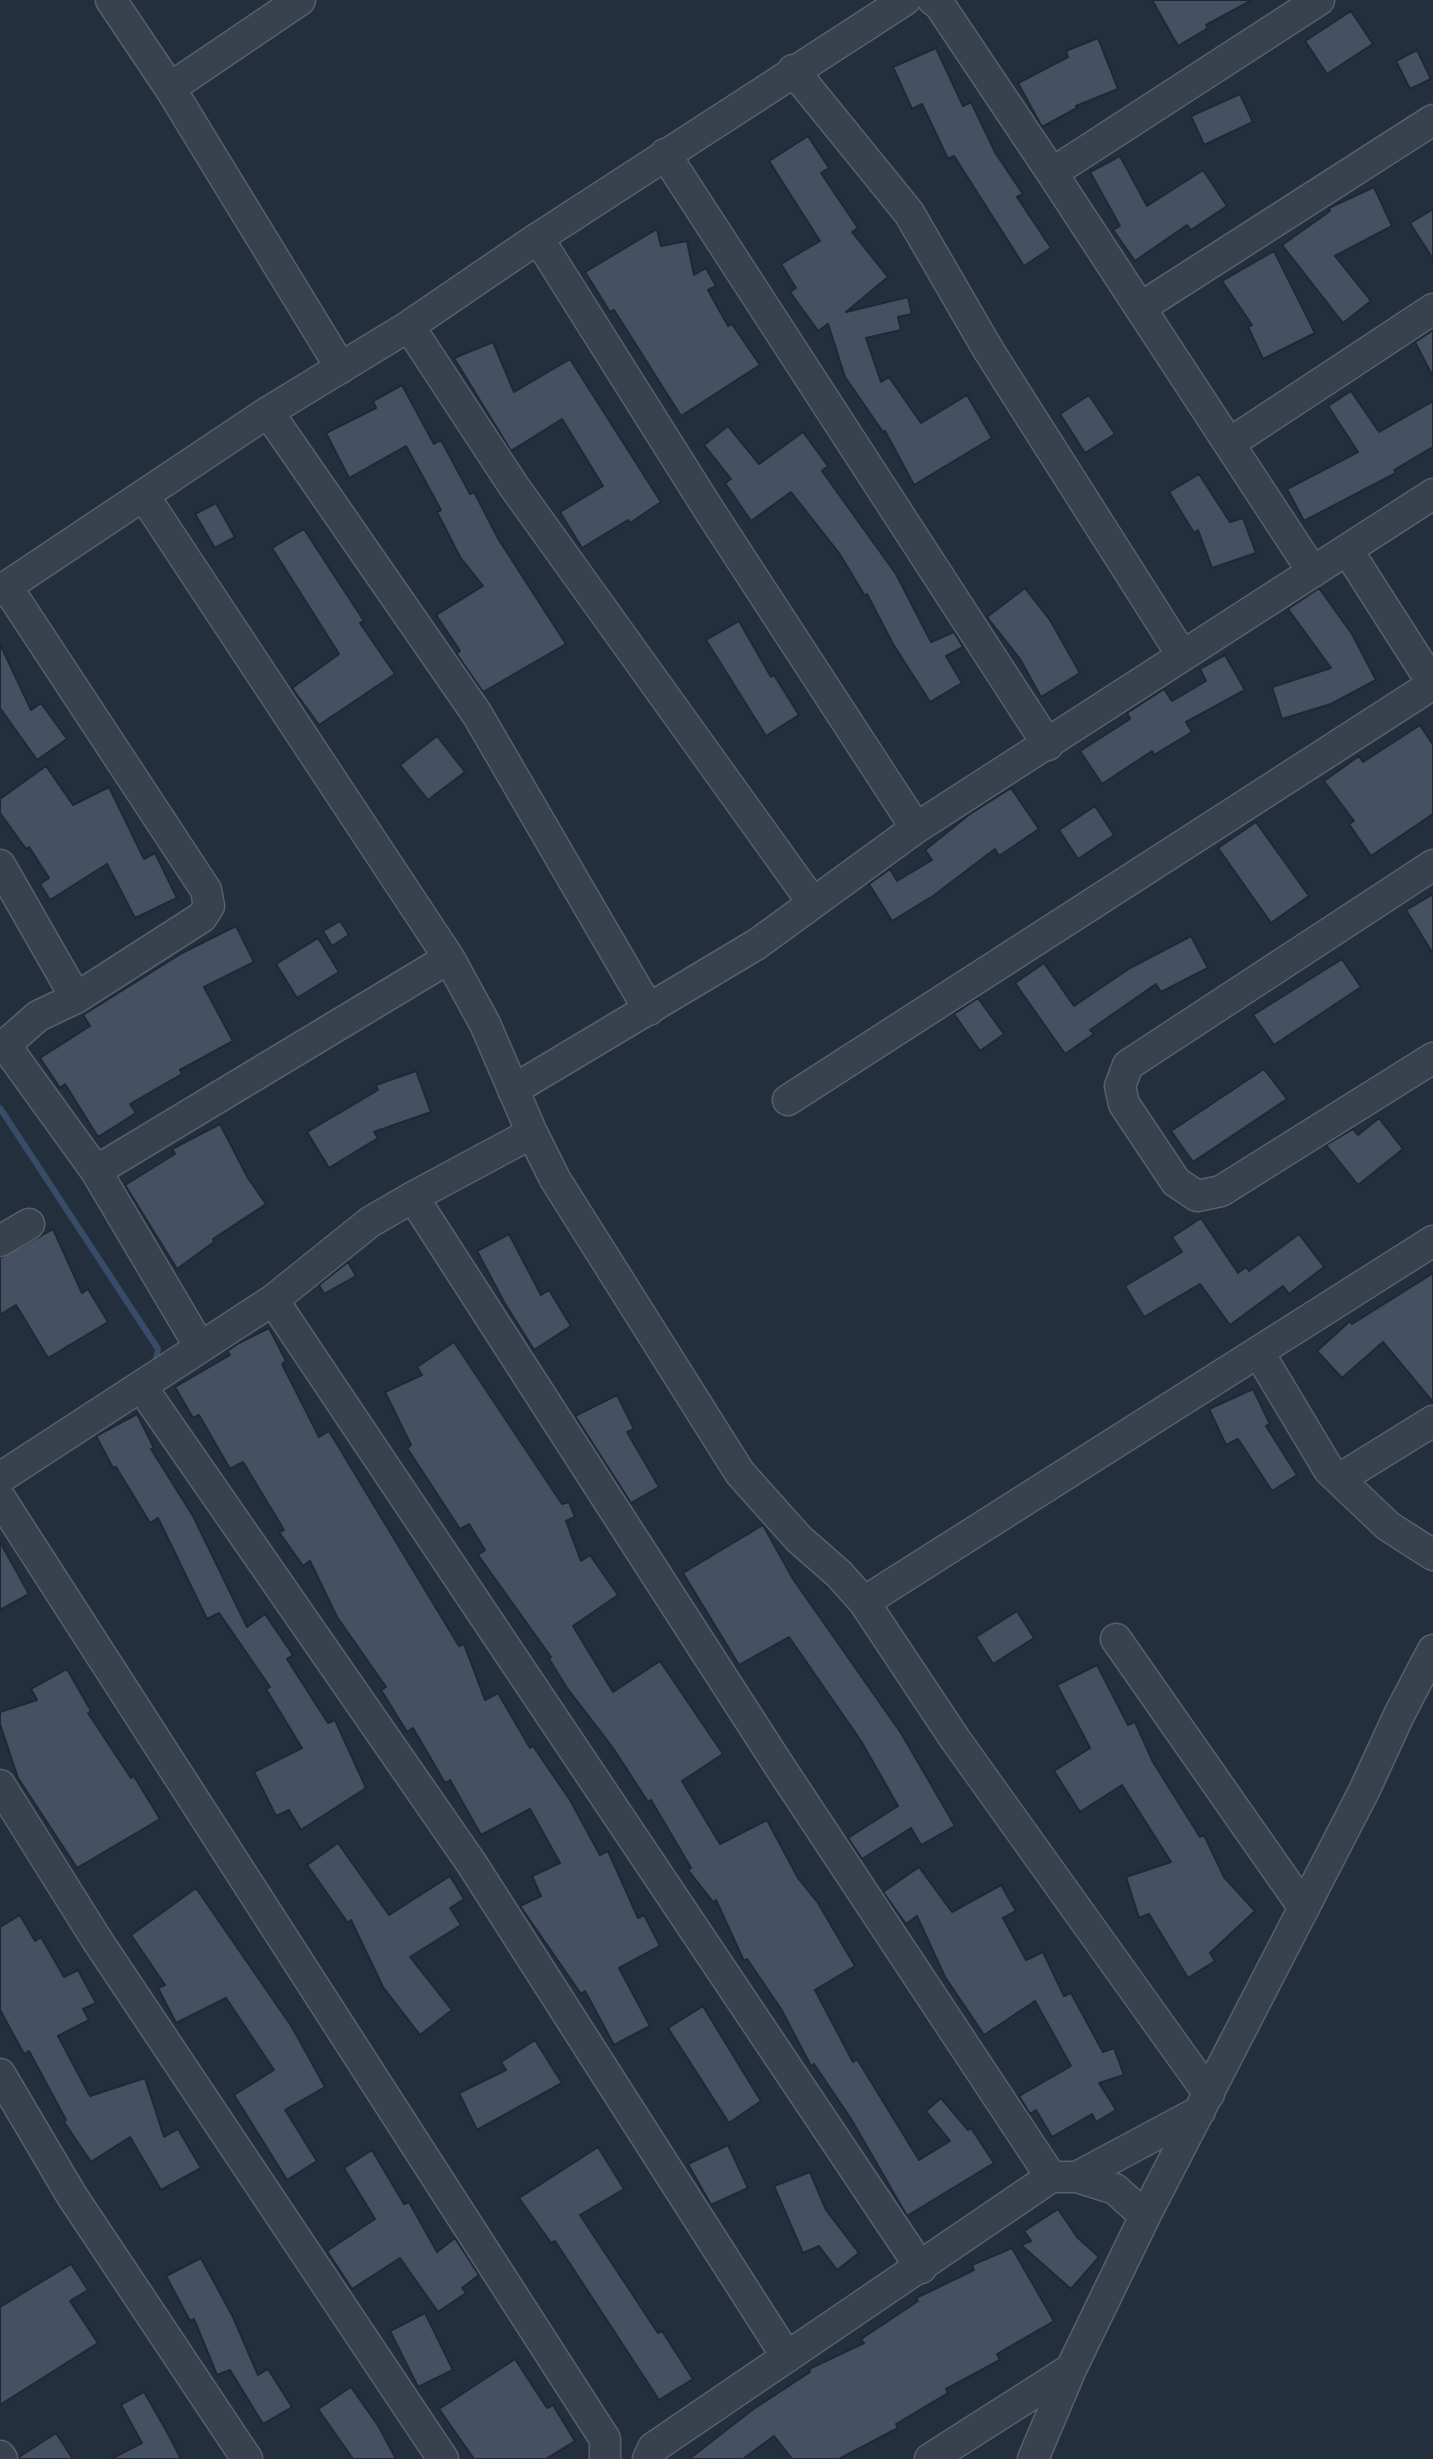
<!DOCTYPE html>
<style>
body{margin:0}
canvas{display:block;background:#242f3e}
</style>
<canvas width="1433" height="2459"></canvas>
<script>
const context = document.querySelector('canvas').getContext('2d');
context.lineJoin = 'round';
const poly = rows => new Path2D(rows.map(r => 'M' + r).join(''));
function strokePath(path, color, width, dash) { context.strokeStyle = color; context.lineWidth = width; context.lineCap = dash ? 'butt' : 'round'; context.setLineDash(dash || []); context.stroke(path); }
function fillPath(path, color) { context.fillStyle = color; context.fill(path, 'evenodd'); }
strokePath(poly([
 [0,1108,158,1349,155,1365]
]), '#394c67', 6);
const building = poly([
 [1152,0,1252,0,1206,25,1208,28,1178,46,1152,0],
 [1351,11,1373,44,1327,74,1305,41,1351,11],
 [1098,38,1118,89,1076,106,1077,108,1042,127,1018,83,1068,57,1066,51,1098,38],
 [936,48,963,106,971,102,996,154,1023,194,1017,197,1051,248,1024,266,954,156,948,159,922,104,912,109,893,67,936,48],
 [1417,50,1431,79,1410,89,1396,61,1417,50],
 [1240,94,1253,122,1204,145,1191,116,1240,94],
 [808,136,829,168,821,173,858,228,852,232,888,277,846,312,908,297,912,314,898,317,901,330,866,338,881,382,889,377,921,423,967,395,992,438,914,485,885,431,883,432,845,377,828,324,818,331,790,292,796,288,781,264,820,241,769,161,808,136],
 [1120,156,1147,206,1203,170,1227,206,1191,230,1187,225,1135,261,1113,230,1120,226,1090,172,1120,156],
 [1374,187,1392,226,1335,256,1371,301,1343,323,1282,245,1330,211,1329,208,1374,187],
 [1433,209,1433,259,1410,223,1433,209],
 [657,229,661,246,687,241,694,275,706,268,716,286,708,290,728,326,732,324,760,365,681,416,614,310,610,312,585,272,657,229],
 [1274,251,1315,333,1263,359,1248,327,1252,325,1222,281,1274,251],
 [1433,330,1433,377,1415,342,1433,330],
 [493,342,514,392,570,359,661,502,630,523,628,520,582,548,560,512,603,486,562,419,511,451,454,358,493,342],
 [402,385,434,444,441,440,470,494,474,492,499,540,566,644,483,692,456,653,460,651,436,615,483,586,460,557,437,512,441,510,406,446,349,478,326,433,376,408,373,401,402,385],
 [1351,391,1379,432,1433,401,1433,447,1394,470,1396,473,1304,521,1287,489,1358,452,1328,406,1351,391],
 [1089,395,1115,434,1085,453,1060,414,1089,395],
 [728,426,759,464,803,432,828,466,822,471,896,574,931,642,954,632,963,647,946,656,962,683,930,702,893,644,867,594,865,596,839,553,791,492,751,521,725,483,731,479,704,445,728,426],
 [1199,474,1230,522,1243,518,1256,553,1212,568,1198,530,1194,533,1169,492,1199,474],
 [216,503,235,537,215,548,195,514,216,503],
 [304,529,364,621,360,623,395,674,319,725,292,688,339,654,272,548,304,529],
 [1025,588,1050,620,1080,673,1041,697,1020,659,987,617,1025,588],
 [1319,588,1352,634,1376,680,1331,704,1282,719,1272,687,1331,668,1288,609,1319,588],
 [739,621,771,677,774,675,799,715,766,736,706,640,739,621],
 [0,644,31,710,41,703,67,739,37,760,0,708,0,644],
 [1225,655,1245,690,1186,722,1192,732,1154,755,1152,751,1102,784,1080,751,1130,719,1127,713,1164,689,1172,701,1206,681,1200,669,1225,655],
 [1420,725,1433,745,1433,814,1371,856,1349,824,1354,821,1324,781,1359,756,1363,762,1420,725],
 [437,736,465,772,428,800,400,765,437,736],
 [46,766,73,805,109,787,144,859,155,853,177,898,135,918,107,864,50,900,40,884,49,878,29,847,26,849,0,813,0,799,46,766],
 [1011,788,1039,829,999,856,995,849,933,896,892,921,869,884,890,869,897,881,932,860,925,850,970,814,1011,788],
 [1095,806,1114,835,1078,859,1059,830,1095,806],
 [1256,822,1309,896,1271,923,1218,848,1256,822],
 [1433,894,1433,954,1406,910,1433,894],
 [340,921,349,935,332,946,323,931,340,921],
 [236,926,254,962,204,987,233,1041,180,1070,182,1074,130,1104,136,1113,98,1137,65,1084,60,1088,40,1058,90,1026,83,1015,182,953,236,926],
 [1191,936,1208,968,1161,992,1156,984,1090,1030,1094,1034,1065,1054,1015,983,1044,963,1074,1006,1130,968,1191,936],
 [318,938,339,972,297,998,276,964,318,938],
 [1342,959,1361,987,1274,1045,1253,1015,1342,959],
 [978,998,1004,1034,980,1051,954,1014,978,998],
 [1264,1069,1287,1099,1193,1162,1171,1131,1264,1069],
 [416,1071,431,1112,374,1132,378,1138,329,1168,307,1132,378,1090,376,1085,416,1071],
 [1379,1118,1403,1149,1358,1185,1326,1145,1353,1129,1358,1135,1379,1118],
 [220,1124,248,1178,266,1204,213,1239,214,1242,177,1269,125,1185,175,1154,172,1149,220,1124],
 [1201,1218,1238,1273,1246,1267,1249,1271,1299,1234,1324,1267,1289,1294,1283,1286,1230,1325,1200,1284,1144,1317,1125,1286,1182,1252,1172,1237,1201,1218],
 [53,1229,82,1293,88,1289,108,1322,48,1358,16,1305,0,1315,0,1258,53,1229],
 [509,1234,541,1295,549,1290,571,1326,534,1350,504,1302,477,1251,509,1234],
 [348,1262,356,1276,324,1294,319,1285,348,1262],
 [1433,1273,1433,1402,1383,1342,1342,1378,1317,1351,1350,1321,1352,1324,1433,1273],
 [269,1328,286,1361,282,1364,319,1437,329,1431,459,1646,464,1644,485,1700,498,1693,530,1748,533,1746,570,1800,600,1855,608,1851,638,1918,644,1915,660,1946,619,1968,650,2026,614,2045,585,1991,581,1994,520,1906,541,1896,532,1876,560,1863,530,1809,481,1835,450,1780,445,1783,413,1728,407,1732,381,1690,386,1687,337,1617,310,1561,303,1566,279,1532,284,1530,243,1462,230,1469,199,1415,193,1418,175,1387,230,1355,227,1351,239,1343,269,1328],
 [454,1342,562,1504,569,1502,575,1517,566,1521,581,1561,590,1555,618,1595,573,1626,613,1692,660,1661,723,1754,682,1781,720,1844,767,1820,798,1878,818,1903,855,1966,815,1990,853,2062,857,2059,919,2160,950,2141,926,2111,941,2098,968,2130,971,2128,994,2163,907,2216,851,2119,814,2064,811,2066,781,2009,747,1959,744,1961,716,1900,713,1902,688,1870,691,1868,651,1800,648,1802,613,1748,567,1688,549,1659,551,1657,478,1555,485,1550,469,1524,460,1529,407,1448,411,1445,385,1392,422,1375,417,1367,454,1342],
 [1253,1389,1270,1424,1266,1426,1297,1475,1272,1491,1238,1439,1226,1445,1209,1409,1253,1389],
 [617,1395,634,1429,627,1432,659,1487,631,1503,575,1416,617,1395],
 [137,1414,154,1448,151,1449,193,1516,247,1627,265,1614,293,1655,287,1659,328,1723,335,1720,366,1788,301,1830,289,1810,276,1816,254,1772,302,1748,266,1689,270,1687,219,1613,207,1619,158,1518,150,1523,116,1467,113,1468,96,1436,137,1414],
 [763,1525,793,1579,901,1733,955,1826,921,1845,911,1828,862,1859,848,1838,898,1806,861,1741,789,1637,739,1665,683,1573,763,1525],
 [0,1542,29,1594,0,1610,0,1542],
 [1017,1611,1034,1638,993,1664,976,1637,1017,1611],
 [1097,1665,1128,1725,1135,1722,1153,1762,1200,1837,1204,1835,1224,1877,1255,1911,1210,1953,1215,1961,1188,1978,1149,1914,1139,1918,1126,1877,1171,1862,1122,1785,1080,1812,1054,1771,1090,1748,1057,1685,1097,1665],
 [67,1669,91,1711,88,1713,131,1778,134,1776,160,1819,77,1868,18,1778,0,1724,0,1712,37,1700,31,1689,67,1669],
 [338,1843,389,1915,450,1876,464,1899,450,1908,461,1925,410,1957,452,2010,420,2035,383,1987,351,1920,348,1923,307,1865,338,1843],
 [919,1867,952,1912,1001,1885,1016,1911,1003,1918,1026,1960,1043,1952,1064,1996,1071,1993,1103,2052,1114,2048,1124,2075,1099,2083,1116,2110,1096,2122,1092,2114,1052,2137,1036,2110,1030,2114,1019,2096,1071,2066,1035,2001,984,2035,945,1977,917,1916,906,1924,883,1892,919,1867],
 [196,1888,292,2027,325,2087,285,2110,317,2161,287,2180,234,2095,274,2070,226,1998,176,2023,158,1988,165,1985,131,1935,196,1888],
 [20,1915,35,1941,41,1937,64,1977,78,1970,96,2003,83,2009,89,2020,58,2036,90,2096,145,2078,164,2137,178,2129,201,2168,161,2190,130,2137,91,2162,64,2122,66,2120,29,2051,24,2054,0,2010,0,1927,20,1915],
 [703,2006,761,2101,729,2123,668,2028,703,2006],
 [535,2040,562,2083,477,2130,459,2093,506,2070,501,2062,535,2040],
 [728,2145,748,2188,711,2205,688,2164,728,2145],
 [598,2147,624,2189,580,2215,658,2333,662,2331,693,2379,659,2400,555,2241,551,2243,519,2198,598,2147],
 [372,2150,404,2204,409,2202,437,2252,455,2238,479,2275,462,2288,466,2293,438,2312,400,2258,352,2289,327,2251,375,2219,344,2168,372,2150],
 [810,2172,826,2210,859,2253,837,2270,819,2246,803,2253,774,2186,810,2172],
 [1058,2209,1077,2237,1099,2257,1071,2289,1021,2245,1031,2241,1024,2231,1058,2209],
 [1012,2248,1054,2321,997,2354,1000,2360,946,2389,948,2393,896,2424,898,2428,839,2459,792,2459,774,2436,743,2459,689,2459,752,2410,810,2372,809,2369,864,2343,861,2339,918,2301,916,2298,974,2270,972,2265,1012,2248],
 [201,2258,233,2317,258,2375,268,2369,292,2407,263,2424,230,2370,217,2375,194,2319,190,2321,166,2276,201,2258],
 [71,2264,88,2290,70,2301,98,2343,0,2405,0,2307,71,2264],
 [425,2313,453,2370,418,2387,390,2331,425,2313],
 [515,2359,547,2408,553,2405,575,2441,546,2459,474,2459,439,2409,515,2359],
 [351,2387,379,2427,396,2459,353,2459,318,2409,351,2387],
 [144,2392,166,2430,181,2459,111,2459,142,2443,121,2405,144,2392],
 [56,2433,73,2459,19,2459,19,2457,56,2433]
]);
fillPath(building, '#455162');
strokePath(building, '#1f2835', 2);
const minor = poly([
 [111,0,170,88,341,368],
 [933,0,939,4,1052,173,1313,572],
 [793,70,909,213,989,351,1182,655],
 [170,88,300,0],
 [665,154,1048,745],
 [1052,173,1319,0],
 [538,238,711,513,916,828],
 [1140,308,1433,120],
 [409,326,513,485,813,903],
 [268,412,477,714,649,1010],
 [1230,443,1433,309],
 [144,496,449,958,485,1024,532,1133],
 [1348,551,1433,684],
 [7,587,206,890,209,906,202,917,76,998,38,1016,5,1045,96,1171,200,1347],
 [0,591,268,412,409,326,538,238,905,0],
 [0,865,76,998],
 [1433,865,1128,1065,1120,1086,1124,1104,1176,1182,1197,1196,1221,1191,1433,1058],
 [513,1090,757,944,916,828,1433,494],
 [788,1100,1433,684],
 [96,1171,449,958],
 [413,1197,532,1133,555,1179,740,1473,799,1539,839,1574,864,1602,955,1739,1209,2094],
 [0,1241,29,1224],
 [273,1300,921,2268],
 [1259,1353,1329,1470,1388,1526,1433,1555],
 [141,1386,472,1864,787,2357],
 [0,1478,273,1300,370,1222,413,1197,780,1767,1051,2177],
 [1341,1478,1433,1421],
 [0,1498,605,2439,605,2459],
 [864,1602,1433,1241],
 [1116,1639,1304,1908],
 [0,1785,97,1940,443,2459],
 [0,2074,72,2196,247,2459],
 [1077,2177,1200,2111],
 [0,2456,2,2459],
 [648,2459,653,2448,1051,2177,1077,2177,1115,2189,1145,2216],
 [930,2459,1071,2369],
 [1033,2459,1071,2369,1145,2216,1364,1791,1399,1715,1433,1650]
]);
strokePath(minor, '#565f6c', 33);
strokePath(minor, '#38414e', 30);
</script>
